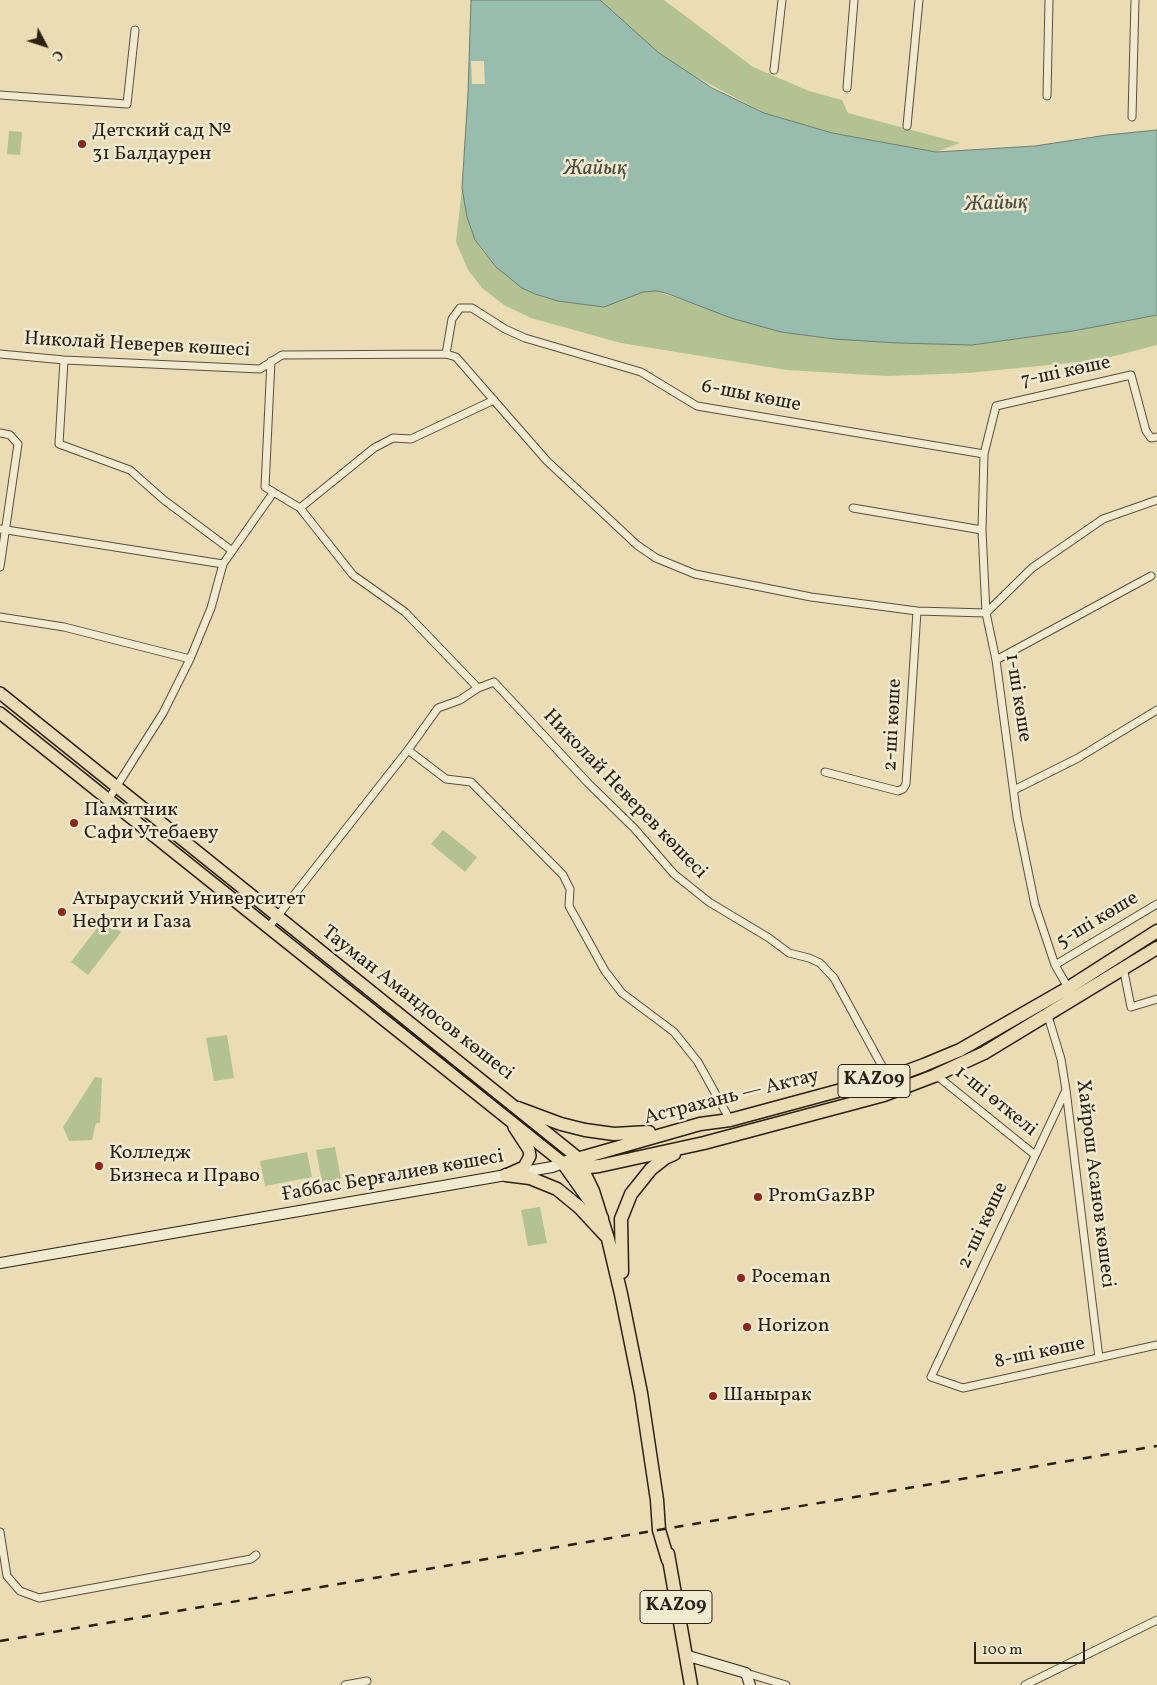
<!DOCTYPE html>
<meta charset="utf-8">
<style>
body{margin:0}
#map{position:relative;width:1157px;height:1685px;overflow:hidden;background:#eaddb6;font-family:Vollkorn,serif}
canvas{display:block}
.north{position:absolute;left:20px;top:20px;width:50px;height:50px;-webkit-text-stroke:4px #f1e9d0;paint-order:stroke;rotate:130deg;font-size:14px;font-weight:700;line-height:20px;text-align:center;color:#2c1f13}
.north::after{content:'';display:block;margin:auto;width:18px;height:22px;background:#2c1f13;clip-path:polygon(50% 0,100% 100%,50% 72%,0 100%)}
.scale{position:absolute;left:974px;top:1642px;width:111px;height:22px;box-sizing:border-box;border:2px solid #2c1f13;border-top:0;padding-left:6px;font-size:15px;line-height:18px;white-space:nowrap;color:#2c1f13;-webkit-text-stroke:4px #f1e9d0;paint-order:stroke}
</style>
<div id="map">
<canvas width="1157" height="1685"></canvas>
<div class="north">С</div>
<div class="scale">100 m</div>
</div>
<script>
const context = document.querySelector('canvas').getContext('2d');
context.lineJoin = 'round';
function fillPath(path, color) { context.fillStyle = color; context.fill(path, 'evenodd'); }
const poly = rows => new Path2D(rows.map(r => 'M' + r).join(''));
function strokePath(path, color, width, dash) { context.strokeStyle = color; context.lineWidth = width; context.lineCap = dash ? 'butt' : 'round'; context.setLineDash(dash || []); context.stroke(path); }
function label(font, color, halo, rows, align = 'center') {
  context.font = font + ' Vollkorn,serif'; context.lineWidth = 5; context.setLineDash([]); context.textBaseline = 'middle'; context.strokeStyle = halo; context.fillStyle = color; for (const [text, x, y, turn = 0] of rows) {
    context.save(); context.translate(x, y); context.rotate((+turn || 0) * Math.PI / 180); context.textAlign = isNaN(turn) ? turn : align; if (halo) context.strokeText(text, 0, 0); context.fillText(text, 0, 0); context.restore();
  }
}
fillPath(poly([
 [600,0,664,0,753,67,809,91,842,100,848,113,960,143,936,152,832,133,764,113,685,71,659,53],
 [9,131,22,132,20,155,7,154],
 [462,188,467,217,475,240,481,249,496,267,535,294,558,301,604,307,643,292,656,291,781,332,834,339,899,343,972,345,1073,331,1157,315,1157,345,1099,360,968,373,887,376,787,370,621,343,531,318,504,305,482,288,468,270,456,242],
 [443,830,477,857,465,872,431,844],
 [104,919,121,932,88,975,71,962],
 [227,1035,234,1078,214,1081,206,1038],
 [95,1077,102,1078,100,1123,96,1123,92,1140,69,1141,63,1127],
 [335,1147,341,1179,322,1182,316,1150],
 [307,1152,312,1177,265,1186,260,1161],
 [540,1207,547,1243,528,1246,521,1210]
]), '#b2c292');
const water = poly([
 [471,0,600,0,659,53,712,88,764,113,832,133,936,152,1035,146,1107,135,1157,130,1157,315,1073,331,972,345,898,343,834,339,781,332,731,318,666,293,656,291,643,292,604,307,558,301,535,294,522,288,496,267,475,240,467,217,462,188,468,94,471,0]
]);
fillPath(water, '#98bcae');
strokePath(water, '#6d7d70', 1);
fillPath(poly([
 [471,61,484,61,485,84,472,84]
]), '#eaddb6');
const street = poly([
 [774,70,782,0],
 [847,88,854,0],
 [0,95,127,104,135,30],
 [1047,96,1049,0],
 [1132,117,1135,0],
 [907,126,919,0],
 [0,354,64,360,260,369,282,355,446,354,456,357,547,461,637,545,656,558,695,574,811,597,917,611,986,613,1032,568,1103,519,1157,500],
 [446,354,452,319,460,308,472,308,505,329,525,338,641,372,697,406,984,454],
 [64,360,59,444,130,470,164,500,231,550],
 [271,361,265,487,300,508,353,575,405,612,478,688],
 [0,433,10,435,18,444,0,567],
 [300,508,374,448,393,438,411,439,494,400],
 [853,508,982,530],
 [0,529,223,564],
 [0,617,64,627,190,659],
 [996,660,1151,576],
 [408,750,446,779,471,782,563,875,570,889,569,906,605,971,622,993,674,1032,698,1062,730,1120],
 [825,772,898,791,903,789,906,784,917,611],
 [1014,790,1078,758,1157,710],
 [108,800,163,713,190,659,211,608,223,564,273,493],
 [268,928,408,750,438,708,460,700,478,688,494,682,588,783,634,828,674,874,709,902,769,938,789,953,809,958,820,963,834,978,888,1077],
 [1055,965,1157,904],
 [1123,967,1131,1007,1157,999],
 [1069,989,1055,965,1035,905,1017,817,996,660,986,613,982,530,984,454,996,406,1131,375,1146,431,1151,438,1157,437],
 [1048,1016,1061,1059,1066,1090,1099,1358],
 [936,1075,1035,1155],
 [1066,1090,931,1377,963,1388,1157,1345],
 [0,1532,7,1576,20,1591,39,1598,251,1559,256,1555],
 [746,1673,786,1685],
 [345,1685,367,1681],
 [1025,1685,1157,1620]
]);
const secondary = poly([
 [0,1263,552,1167,563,1163],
 [685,1655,746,1673,750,1685]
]);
const primary = poly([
 [0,693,577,1157],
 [0,713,563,1163],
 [506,1175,524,1167,530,1156,529,1150,514,1127]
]);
const highway = poly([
 [518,1108,561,1124,585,1130,614,1134,649,1132],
 [579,1162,593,1191,608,1239,621,1294,641,1393,657,1500,659,1530,668,1560],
 [569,1169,599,1166,704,1143,884,1095,934,1076,984,1053,1157,948],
 [506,1175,530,1178,557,1189,579,1207,605,1235],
 [602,1218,563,1163,700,1124,730,1120,897,1075,924,1065,960,1050,1068,988,1157,931],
 [622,1272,621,1219,631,1194,651,1169,665,1158,674,1154],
 [668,1554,691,1685]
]);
strokePath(street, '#5c4e3c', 9);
strokePath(secondary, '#2c1f13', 12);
strokePath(primary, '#2c1f13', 14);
strokePath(highway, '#2c1f13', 15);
strokePath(street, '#f1e9d0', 7);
strokePath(secondary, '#f1e9d0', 10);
strokePath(primary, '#eaddb6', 11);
strokePath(highway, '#eaddb6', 12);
strokePath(poly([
 [0,1641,1157,1446]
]), '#2c1f13', 2.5, [9, 9]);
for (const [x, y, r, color] of [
 [82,144,5,"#8f2418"],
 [74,823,5,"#8f2418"],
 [62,912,5,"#8f2418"],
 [99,1166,5,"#8f2418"],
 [758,1197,5,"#8f2418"],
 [741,1278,5,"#8f2418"],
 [747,1327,5,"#8f2418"],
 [713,1396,5,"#8f2418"]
]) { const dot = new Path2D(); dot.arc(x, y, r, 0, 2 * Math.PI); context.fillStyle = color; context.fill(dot); strokePath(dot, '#f1e9d0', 2); }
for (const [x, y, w] of [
 [874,1081,72],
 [676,1607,72]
]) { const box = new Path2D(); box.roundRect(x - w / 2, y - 16.5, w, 33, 4); context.fillStyle = '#f1e9d0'; context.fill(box); strokePath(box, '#2c1f13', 1); }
label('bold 19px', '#2c1f13', null, [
 ["KAZ09",874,1081],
 ["KAZ09",676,1607]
]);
label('20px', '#2c1f13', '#f1e9d0', [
 ["Детский сад №",92,132],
 ["31 Балдаурен",92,155],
 ["Памятник",84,811],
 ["Сафи Утебаеву",84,834],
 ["Атырауский Университет",72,900],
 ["Нефти и Газа",72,923],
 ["Колледж",109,1154],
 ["Бизнеса и Право",109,1177],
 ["PromGazBP",768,1197],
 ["Poceman",751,1278],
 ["Horizon",757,1327],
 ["Шанырак",723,1396]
], 'left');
label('20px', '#2c1f13', '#f1e9d0', [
 ["Николай Неверев көшесі",137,346,3],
 ["7-шi көше",1066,373,-12],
 ["6-шы көше",751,397,11],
 ["1-ші көше",1017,698,81],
 ["2-ші көше",894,725,-87],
 ["Николай Неверев көшесі",624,795,46],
 ["5-шi көше",1098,921,-31],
 ["Тауман Амандосов көшесі",417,1004,38],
 ["Астрахань — Актау",732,1098,-14],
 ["1-ші өткелі",995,1102,39],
 ["Ғаббас Берғалиев көшесі",393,1177,-10],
 ["Хайрош Асанов көшесі",1094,1184,83],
 ["2-ші көше",984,1226,-65],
 ["8-шi көше",1040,1354,-12]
]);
label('italic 21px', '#4c4e42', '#f1e9d0', [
 ["Жайық",595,170],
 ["Жайық",996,205,-2]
]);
</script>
